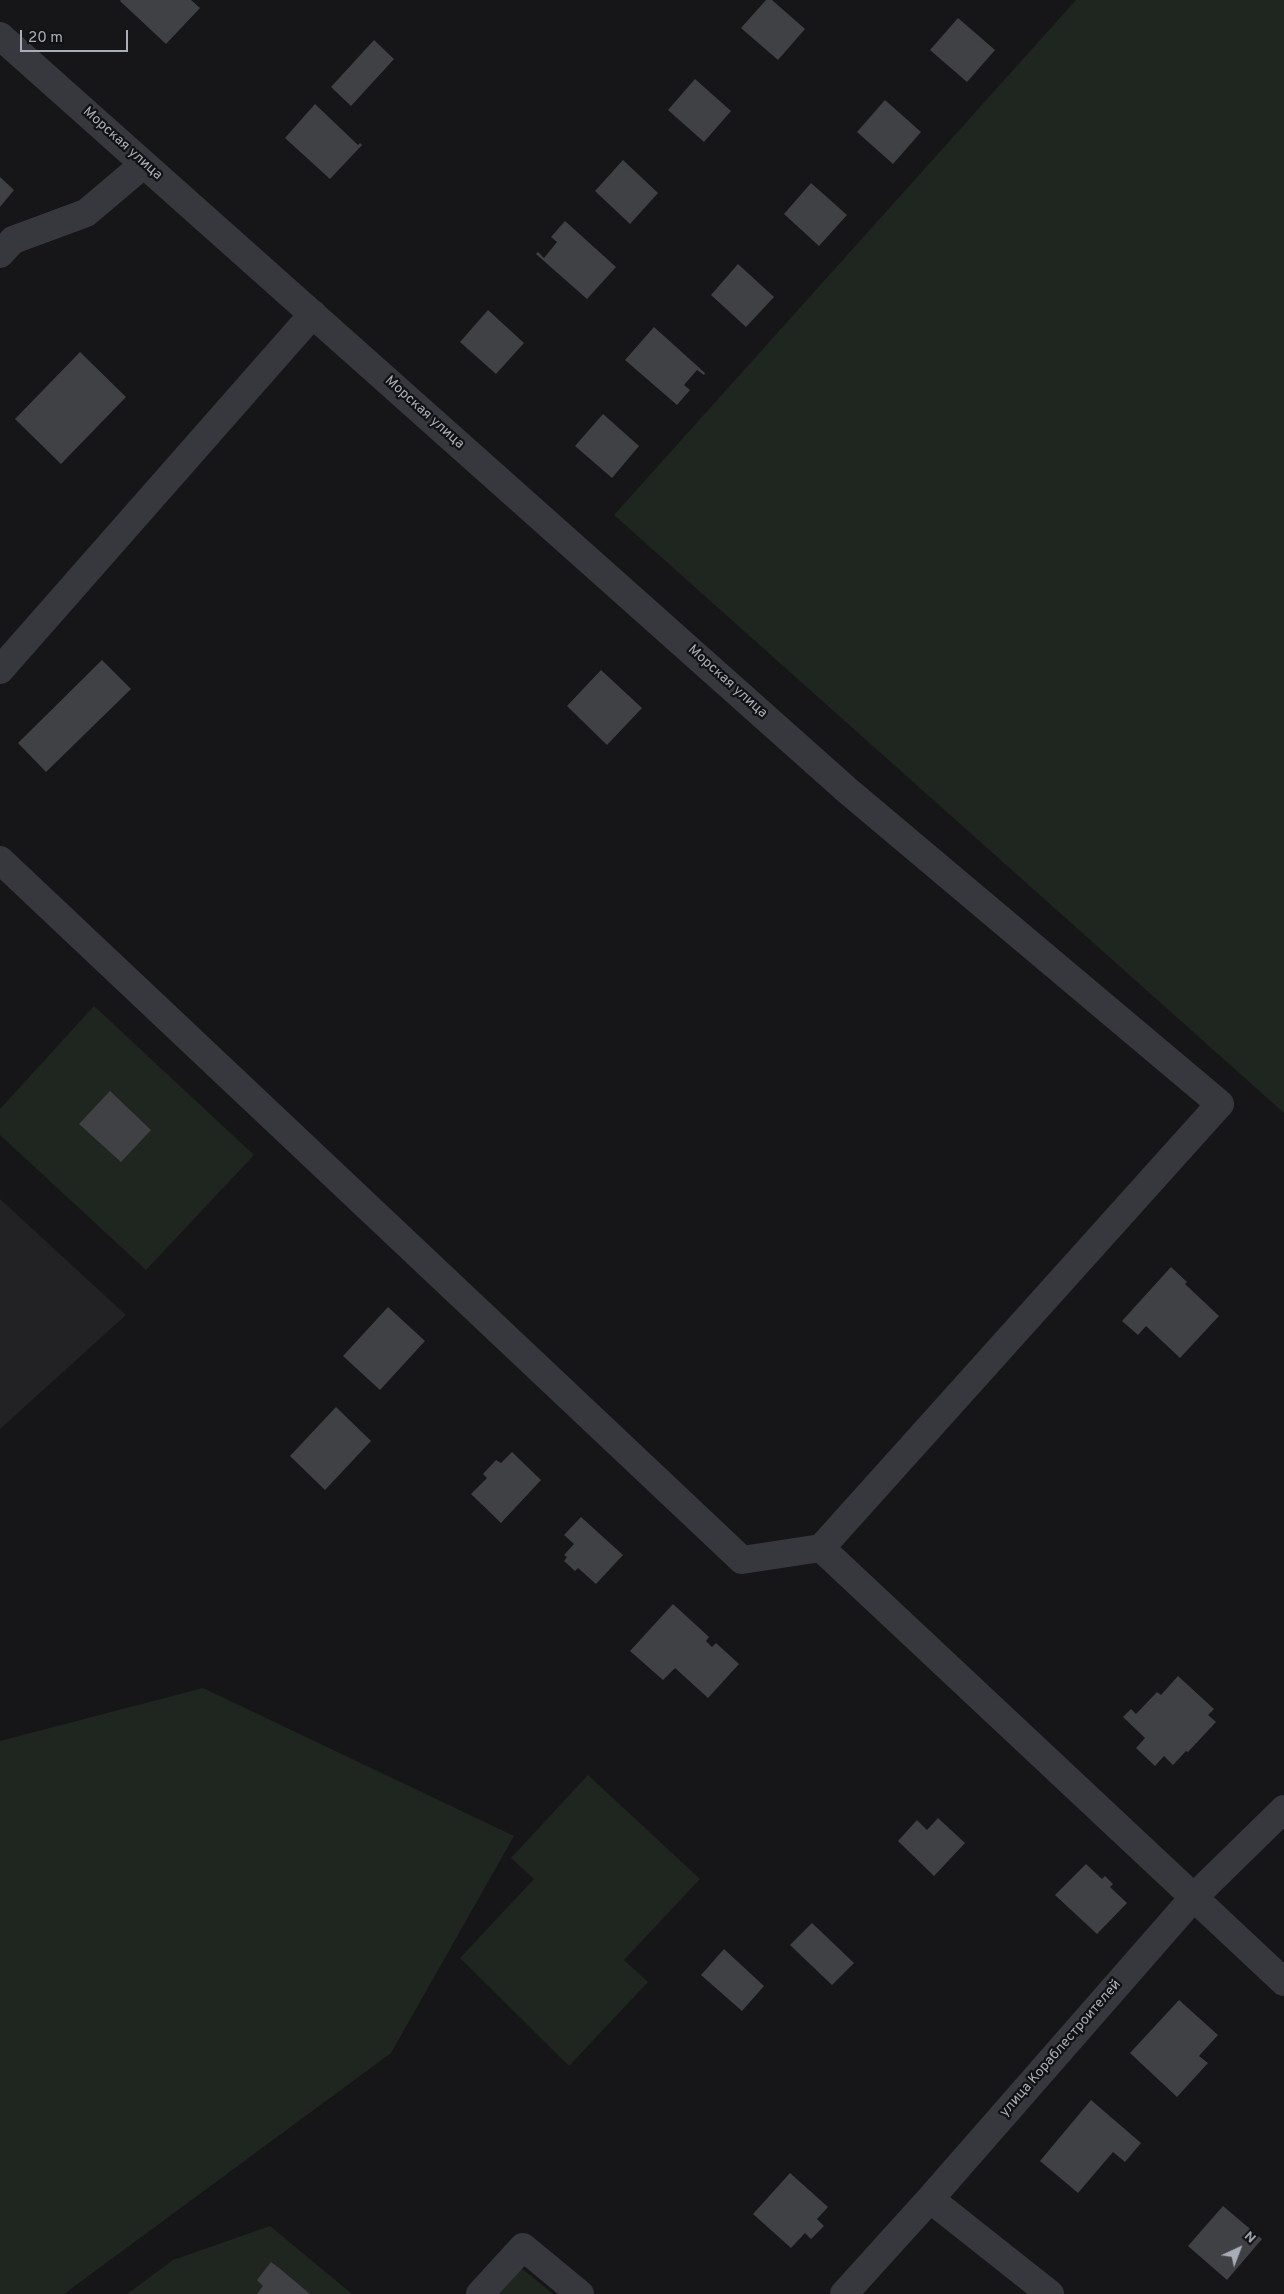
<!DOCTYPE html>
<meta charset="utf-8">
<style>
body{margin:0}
#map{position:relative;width:1284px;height:2294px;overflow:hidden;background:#161618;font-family:Overpass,sans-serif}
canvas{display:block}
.north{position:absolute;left:1214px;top:2224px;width:50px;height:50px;-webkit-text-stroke:4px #111113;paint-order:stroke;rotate:43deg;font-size:14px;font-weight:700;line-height:20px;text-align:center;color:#a8adb8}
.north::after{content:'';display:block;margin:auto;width:18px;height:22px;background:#a8adb8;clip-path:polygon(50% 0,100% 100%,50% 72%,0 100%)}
.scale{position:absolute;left:20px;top:30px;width:108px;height:22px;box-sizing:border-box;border:2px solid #a8adb8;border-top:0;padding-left:6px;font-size:15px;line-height:18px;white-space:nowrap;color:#a8adb8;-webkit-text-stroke:4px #111113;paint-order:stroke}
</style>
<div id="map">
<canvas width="1284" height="2294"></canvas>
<div class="north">N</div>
<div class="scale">20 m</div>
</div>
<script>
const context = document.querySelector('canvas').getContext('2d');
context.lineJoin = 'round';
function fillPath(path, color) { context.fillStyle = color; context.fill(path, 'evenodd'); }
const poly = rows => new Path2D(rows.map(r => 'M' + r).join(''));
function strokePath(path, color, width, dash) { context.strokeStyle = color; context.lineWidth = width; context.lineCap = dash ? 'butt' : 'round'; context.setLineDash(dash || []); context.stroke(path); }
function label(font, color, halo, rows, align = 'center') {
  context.font = font + ' Overpass,sans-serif'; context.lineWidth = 4.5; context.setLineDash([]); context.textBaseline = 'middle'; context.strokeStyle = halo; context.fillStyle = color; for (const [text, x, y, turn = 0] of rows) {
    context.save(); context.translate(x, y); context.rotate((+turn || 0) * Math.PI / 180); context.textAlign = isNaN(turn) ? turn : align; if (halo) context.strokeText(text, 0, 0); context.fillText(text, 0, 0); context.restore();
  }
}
fillPath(poly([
 [0,1199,126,1315,0,1429]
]), '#222225');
fillPath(poly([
 [1076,0,1284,0,1284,1113,614,515],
 [94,1006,254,1155,146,1270,0,1135,0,1109],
 [203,1688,514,1836,391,2053,64,2294,0,2294,0,1741],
 [588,1775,700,1879,624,1960,648,1982,569,2066,460,1958,534,1879,511,1858],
 [270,2226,352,2294,127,2294,173,2260],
 [519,2266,553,2294,496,2294]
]), '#1e261f');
fillPath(poly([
 [121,0,191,0,200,8,166,44,120,1],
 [766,0,772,0,805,29,778,60,741,28],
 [958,18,995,50,967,82,930,50],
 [374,40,394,59,351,106,331,87],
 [695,79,731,111,704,142,668,110],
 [885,100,921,132,893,164,857,132],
 [315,104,358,145,360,143,362,145,330,179,285,138],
 [623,160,658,193,630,224,595,191],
 [0,177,14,190,0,207],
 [811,183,847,215,819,246,784,214],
 [565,221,616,267,587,299,536,254,538,252,544,258,557,242,551,237],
 [738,264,774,297,746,327,711,295],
 [488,310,524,343,496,374,460,342],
 [654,327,705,373,704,375,697,370,684,385,690,390,677,405,625,360],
 [80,352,126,397,61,464,15,419],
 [603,414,639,446,612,478,575,446],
 [102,660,131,689,46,772,18,743],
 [601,670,642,708,607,745,567,706],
 [110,1091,151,1130,121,1162,79,1124],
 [1171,1267,1187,1282,1185,1284,1219,1316,1180,1358,1146,1326,1138,1335,1122,1321],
 [388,1307,425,1341,380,1390,343,1356],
 [336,1407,371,1441,325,1490,290,1456],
 [512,1452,541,1480,501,1523,471,1494,487,1478,483,1474,496,1460,501,1463],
 [581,1517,623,1555,596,1584,578,1568,575,1571,564,1561,567,1557,564,1555,574,1544,564,1535],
 [673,1604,709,1637,706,1641,712,1647,716,1643,739,1664,708,1698,675,1668,663,1680,630,1651],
 [1178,1676,1214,1709,1208,1715,1216,1722,1188,1752,1186,1751,1173,1765,1164,1756,1155,1766,1136,1748,1145,1738,1123,1717,1131,1709,1136,1714,1157,1692,1161,1695],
 [938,1818,965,1843,934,1876,898,1841,917,1820,927,1830],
 [1086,1864,1102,1879,1105,1876,1113,1884,1110,1887,1127,1903,1097,1934,1055,1895],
 [812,1923,854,1963,832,1985,790,1945],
 [724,1949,764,1986,742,2011,701,1975],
 [1179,2000,1218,2035,1199,2056,1208,2063,1177,2097,1130,2053],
 [1091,2100,1141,2143,1125,2162,1113,2152,1078,2193,1040,2161],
 [790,2173,828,2207,817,2219,824,2226,811,2239,805,2233,791,2248,753,2214],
 [1223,2206,1262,2239,1227,2280,1188,2246],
 [271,2262,279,2268,310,2294,257,2294,263,2286,257,2280]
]), '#404145');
strokePath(poly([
 [0,36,848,791,1220,1104,821,1548,742,1560,0,860],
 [0,254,13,240,86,213,144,164],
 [0,670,313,314],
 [821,1548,1284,1982],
 [930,2199,1050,2294],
 [480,2294,523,2247,580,2294],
 [844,2294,930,2199,1194,1897,1284,1809]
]), '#37383d', 28);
label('14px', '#a8adb8', '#111113', [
 ["Морская улица",122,144,42],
 ["Морская улица",424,413,42],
 ["Морская улица",727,682,42],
 ["улица Кораблестроителей",1061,2049,-49]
]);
</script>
